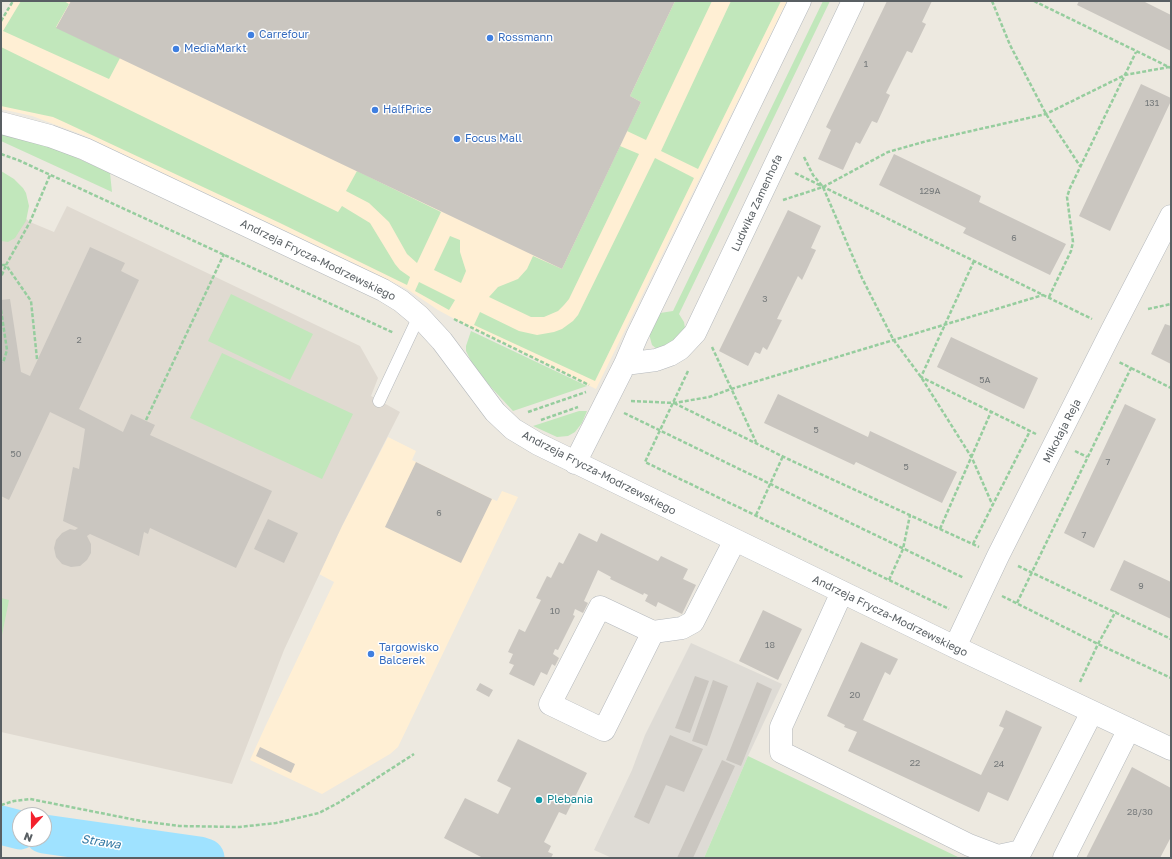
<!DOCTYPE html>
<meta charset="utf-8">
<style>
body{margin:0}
#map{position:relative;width:1172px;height:859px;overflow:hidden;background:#ede9e0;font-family:"Golos Text",sans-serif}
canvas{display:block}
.frame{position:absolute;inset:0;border:2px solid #595f63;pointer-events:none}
.north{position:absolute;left:12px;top:807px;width:40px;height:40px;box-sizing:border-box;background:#fff;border:1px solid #bdbfc1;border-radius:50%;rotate:201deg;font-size:11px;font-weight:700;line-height:16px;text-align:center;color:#595f63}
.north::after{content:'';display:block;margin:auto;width:14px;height:18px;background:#f3212d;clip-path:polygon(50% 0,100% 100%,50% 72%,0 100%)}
</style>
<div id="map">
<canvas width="1172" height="859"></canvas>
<div class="frame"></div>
<div class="north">N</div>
</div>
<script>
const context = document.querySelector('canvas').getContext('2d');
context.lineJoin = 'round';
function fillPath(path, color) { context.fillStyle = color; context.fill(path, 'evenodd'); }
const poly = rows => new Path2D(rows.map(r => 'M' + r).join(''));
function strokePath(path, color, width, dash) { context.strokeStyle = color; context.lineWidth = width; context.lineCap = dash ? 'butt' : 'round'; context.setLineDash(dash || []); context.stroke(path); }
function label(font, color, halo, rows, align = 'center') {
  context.font = font + ' "Golos Text",sans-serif'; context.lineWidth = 3; context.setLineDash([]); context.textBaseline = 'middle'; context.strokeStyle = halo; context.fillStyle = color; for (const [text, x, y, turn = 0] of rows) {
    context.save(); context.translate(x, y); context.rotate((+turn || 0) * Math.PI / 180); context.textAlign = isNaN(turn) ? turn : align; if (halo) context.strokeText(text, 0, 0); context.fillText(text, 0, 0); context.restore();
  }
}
fillPath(poly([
 [13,1,787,1,596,389,473,329,438,310,407,289,358,265,83,135,32,116,1,109,1,21],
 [388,437,416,451,412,460,492,499,497,501,502,491,518,497,398,747,390,754,322,794,250,760,265,727,334,582,319,574,342,526]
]), '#ffefd4');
fillPath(poly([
 [691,643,782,684,748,756,704,858,612,858,594,850,632,770,645,735]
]), '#dedbd5');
fillPath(poly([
 [67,206,360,346,378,378,371,396,400,412,342,526,284,650,232,784,1,732,1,220,24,217,30,222,54,232]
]), '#e0dad1');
fillPath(poly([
 [21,1,64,1,69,4,56,27,120,58,109,79,3,31],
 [675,1,712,1,646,140,627,131,641,102,630,96],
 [731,1,781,1,698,169,661,151],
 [823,1,830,1,679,314,684,322,685,328,684,336,658,350,652,345,649,334,660,313,673,311],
 [1,47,338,212,342,206,370,223,395,264,400,270,410,277,407,285,280,223,64,122,53,117,1,106],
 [1,133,21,137,64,152,110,173,112,192,1,141],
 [620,146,639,154,569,299,564,305,558,311,544,317,531,317,489,297,498,287,518,279,527,269,533,256,562,269],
 [655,158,694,178,595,381,474,325,480,312,519,331,537,335,554,332,562,329,573,321,578,315],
 [1,171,14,179,23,188,26,193,29,206,26,221,22,227,15,238,8,242,1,241],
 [357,171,441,212,417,263,407,254,389,222,369,203,346,191],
 [450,236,460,240,460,252,466,271,461,283,434,270],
 [419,282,455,300,449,310,415,291],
 [231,294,313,334,290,380,208,341],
 [471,331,587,386,513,411,489,385,472,363,466,351,466,346],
 [222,353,353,414,322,479,190,418],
 [579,411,587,411,582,423,575,432,568,436,557,437,533,426],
 [1,598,9,600,1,640],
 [748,756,960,858,704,858]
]), '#c1e7bb');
strokePath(poly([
 [1,825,20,830],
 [44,834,199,856,205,858]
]), '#9fe2ff', 39);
fillPath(poly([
 [71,1,675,1,630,96,641,102,562,269,56,28],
 [887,1,932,1,922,22,926,24,912,53,907,51,886,93,890,95,877,123,872,121,860,144,856,142,843,170,818,159,831,130,826,127],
 [1079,1,1143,1,1171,15,1171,51,1077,5],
 [1141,84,1171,98,1171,101,1110,231,1079,216],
 [894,154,981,196,979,202,1066,244,1050,275,963,233,966,228,879,185],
 [788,210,821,226,811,248,816,250,802,280,798,276,777,319,782,320,767,350,763,347,760,354,755,352,748,366,719,351],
 [90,247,125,263,121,271,139,280,79,409,123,432,131,414,155,425,150,435,272,491,236,568,150,528,148,534,144,532,139,556,90,534,87,536,91,544,91,553,87,560,80,566,71,567,62,564,56,557,54,548,56,540,62,533,70,529,75,530,78,528,63,521,73,467,79,469,85,429,50,412,9,500,1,496,1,300,10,299,21,372,30,376],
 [1165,324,1171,326,1171,364,1151,354],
 [951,337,1038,378,1024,409,937,367],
 [778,394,868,437,870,431,957,472,942,503,856,462,854,465,764,423],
 [1125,404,1156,419,1094,548,1064,533],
 [416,462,492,499,461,563,385,527],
 [268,519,298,533,284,563,254,549],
 [579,533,597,542,601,533,658,561,661,556,688,569,683,579,696,585,682,614,658,602,656,607,645,601,648,595,644,593,643,595,610,579,611,577,598,570,584,601,588,603,583,613,575,609,573,615,575,616,558,650,555,649,553,654,559,658,555,666,552,664,547,675,541,672,534,686,509,674,514,665,509,663,513,654,508,652,519,629,525,632,541,600,536,598,547,576,551,578,559,562,563,564],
 [1124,560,1171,582,1171,619,1110,590],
 [763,610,802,629,778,680,739,661],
 [861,642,898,659,890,675,885,672,863,720,981,775,1004,728,999,726,1006,710,1042,727,1008,801,988,792,979,812,848,751,857,732,844,727,845,725,827,716],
 [695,676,709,681,690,733,675,728],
 [713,680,728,686,707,746,692,741],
 [757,682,772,689,741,766,726,760],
 [480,683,493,690,489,697,476,690],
 [670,735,703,749,684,792,666,785,649,824,634,817],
 [518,739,587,773,566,815,559,812,544,842,551,846,548,852,553,854,551,858,483,858,444,838,465,798,498,814,511,788,497,781],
 [260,747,295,764,291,773,256,756],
 [722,760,735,766,693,858,677,858],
 [1132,767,1171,788,1171,837,1160,858,1086,858]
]), '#cac6c0');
const service = poly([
 [379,401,419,316]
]);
const minor = poly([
 [1,123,50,136,85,149,383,290,401,301,419,316,442,341,495,412,513,429,538,444,955,647,1171,749],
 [625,364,656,360,670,355,680,349,695,333,853,1],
 [575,463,625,364,637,336,800,1],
 [842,592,781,727,781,752,969,845,998,856,1021,851,1092,712],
 [653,632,600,607,550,704,604,730,653,632,682,628,693,622,735,540],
 [955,647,998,556,1112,330,1171,216],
 [1064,858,1129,729]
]);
strokePath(service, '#b4b8bc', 13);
strokePath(minor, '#b4b8bc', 23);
strokePath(poly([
 [992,1,1010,45,1046,114,1080,166],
 [1034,1,1171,68],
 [1,21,13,1],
 [1,154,18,160,394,333],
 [804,157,813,175,823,187,862,278,893,339,921,377,972,458,993,506],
 [795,173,1092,319],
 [783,200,823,187,888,152,927,141,1046,114,1125,75,1169,67],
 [974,261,921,377,1036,434],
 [1,265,6,265,1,277],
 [1049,297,1071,251,1073,242,1067,197,1070,188,1136,52],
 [1148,309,1171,304],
 [1,310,7,350,3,363],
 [454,319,589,385],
 [712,347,756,442],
 [37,359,31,301,6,265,30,222,50,175],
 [1131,368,1171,388],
 [688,371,645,462,949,609],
 [631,401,674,403,709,397,731,389,1043,295],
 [674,403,788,459,979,547],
 [528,412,586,392],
 [624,413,964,578],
 [146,420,224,254],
 [541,420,578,407],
 [1075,451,1087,457],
 [756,515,783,456],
 [940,529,991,412],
 [973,544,1030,431],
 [1018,566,1171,639],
 [889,580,903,549,910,515],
 [1002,596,1098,644,1171,678],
 [1017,603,1131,368,1119,362],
 [1080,682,1098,644,1116,611],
 [1,805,14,801,30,799,141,821,179,826,239,827,276,823,319,813,338,803,414,754]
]), '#96cd9e', 2.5, [4, 2]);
strokePath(service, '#fff', 12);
strokePath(minor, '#fff', 22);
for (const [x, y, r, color] of [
 [251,35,4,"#3f7fe0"],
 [490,38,4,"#3f7fe0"],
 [176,49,4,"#3f7fe0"],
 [375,110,4,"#3f7fe0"],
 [457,139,4,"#3f7fe0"],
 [371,654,4,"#3f7fe0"],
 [539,800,4,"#0f9aa8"]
]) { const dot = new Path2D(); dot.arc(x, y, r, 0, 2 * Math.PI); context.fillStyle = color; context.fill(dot); strokePath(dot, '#fff', 1.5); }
label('9px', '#75797a', null, [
 ["1",866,64],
 ["131",1152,103],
 ["129A",930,191],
 ["6",1014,238],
 ["3",765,299],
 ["2",79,340],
 ["5A",985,380],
 ["5",816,430],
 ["50",16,454],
 ["7",1108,462],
 ["5",906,467],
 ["6",439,513],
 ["7",1084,535],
 ["9",1141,586],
 ["10",555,611],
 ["18",770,645],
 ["20",855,695],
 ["22",915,763],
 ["24",999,764],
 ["28/30",1140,812]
]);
label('11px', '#366cbe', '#fff', [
 ["Carrefour",259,35],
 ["Rossmann",498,38],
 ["MediaMarkt",184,49],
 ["HalfPrice",383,110],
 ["Focus Mall",465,139],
 ["Targowisko",379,648],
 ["Balcerek",379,661]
], 'left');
label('11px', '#595f63', '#fff', [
 ["Ludwika Zamenhofa",757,203,-65],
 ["Andrzeja Frycza-Modrzewskiego",318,260,26],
 ["Mikołaja Reja",1062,431,-63],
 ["Andrzeja Frycza-Modrzewskiego",599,473,27],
 ["Andrzeja Frycza-Modrzewskiego",890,616,26]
]);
label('11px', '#0d838f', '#fff', [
 ["Plebania",547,800]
], 'left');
label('italic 12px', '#3379a4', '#fff', [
 ["Strawa",101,842,9]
]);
</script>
